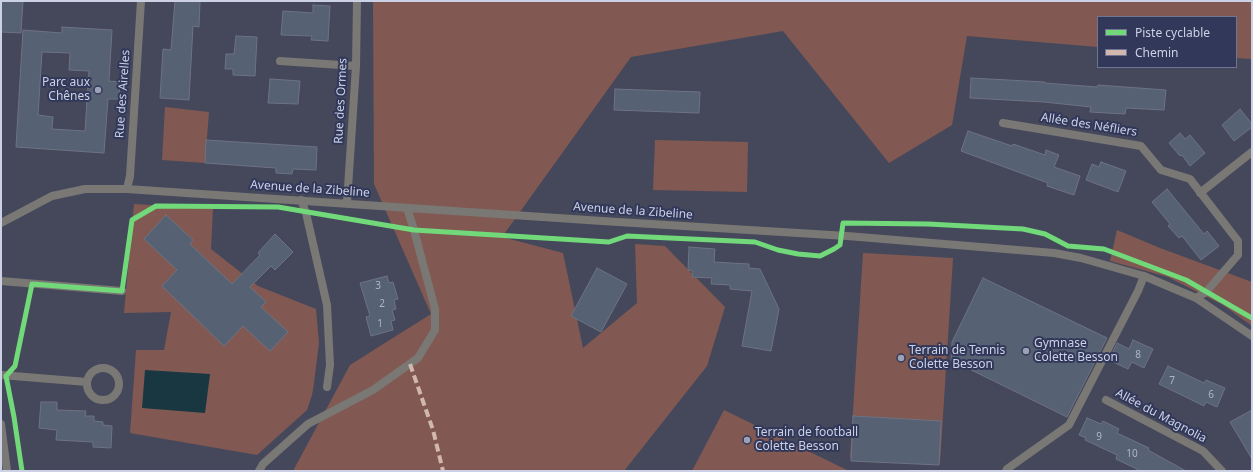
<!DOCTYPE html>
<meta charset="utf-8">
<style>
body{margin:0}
#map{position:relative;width:1253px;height:472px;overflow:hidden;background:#45485b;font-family:"Noto Sans",sans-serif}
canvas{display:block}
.frame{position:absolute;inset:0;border:2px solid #ccd1e6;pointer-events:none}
.legend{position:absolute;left:1097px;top:16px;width:140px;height:52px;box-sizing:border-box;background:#313859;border:1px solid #6f7591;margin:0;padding:5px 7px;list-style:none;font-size:12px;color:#ccd1e6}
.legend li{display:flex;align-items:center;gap:8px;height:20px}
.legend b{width:20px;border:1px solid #6f7591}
</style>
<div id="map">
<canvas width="1253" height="472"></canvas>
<div class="frame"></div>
<ul class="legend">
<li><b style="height:5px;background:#71d979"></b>Piste cyclable</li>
<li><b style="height:5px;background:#d1b7ad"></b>Chemin</li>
</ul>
</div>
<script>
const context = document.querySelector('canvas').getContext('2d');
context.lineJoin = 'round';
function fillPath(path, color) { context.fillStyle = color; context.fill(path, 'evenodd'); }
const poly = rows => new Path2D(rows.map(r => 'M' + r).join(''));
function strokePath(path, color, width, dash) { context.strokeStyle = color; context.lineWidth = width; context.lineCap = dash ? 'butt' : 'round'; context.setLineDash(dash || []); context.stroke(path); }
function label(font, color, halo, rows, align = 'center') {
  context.font = font + ' "Noto Sans",sans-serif'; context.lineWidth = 4; context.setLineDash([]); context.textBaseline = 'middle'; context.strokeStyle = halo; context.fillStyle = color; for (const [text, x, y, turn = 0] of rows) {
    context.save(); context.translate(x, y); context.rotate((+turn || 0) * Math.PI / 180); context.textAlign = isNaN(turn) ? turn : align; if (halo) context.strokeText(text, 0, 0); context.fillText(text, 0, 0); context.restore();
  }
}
fillPath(poly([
 [373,1,1252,1,1252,59,1236,58,1236,17,1098,17,1098,47,967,36,952,125,889,163,783,31,631,57,502,237,563,253,583,348,637,303,635,244,665,246,725,307,707,366,624,471,293,471,350,365,431,314,374,184],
 [165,107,209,112,205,163,162,160],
 [655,140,748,142,747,192,653,190],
 [134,204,213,209,211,249,258,286,316,309,319,343,314,383,312,395,307,410,257,455,130,433,136,350,164,350,171,312,124,313],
 [1117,230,1160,248,1252,282,1252,326,1223,305,1168,277,1110,261],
 [863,253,953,258,940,463,850,458],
 [724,410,849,471,692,471]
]), '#825952');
fillPath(poly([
 [145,370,210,374,205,413,142,408]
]), '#183740');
const building = poly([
 [1,1,23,1,21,33,1,32,1,1],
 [175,1,200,1,199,27,193,26,189,100,160,98,163,49,171,50,175,1],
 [313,5,330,6,328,41,311,40,312,36,281,35,283,11,313,13,313,5],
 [62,27,112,30,109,81,120,82,119,99,108,99,104,153,16,147,23,30,62,33,62,27],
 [42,52,70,53,69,70,89,71,85,131,52,129,53,117,38,115,42,52],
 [236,36,257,37,255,76,233,75,233,69,225,69,226,54,234,54,236,36],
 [971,78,1045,82,1045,83,1097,87,1098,85,1166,90,1164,110,1126,108,1125,114,1090,112,1091,107,1044,102,970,98,971,78],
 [270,79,300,81,298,104,268,103,270,79],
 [615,89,700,92,699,113,614,110,615,89],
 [1240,109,1252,124,1252,127,1234,141,1222,125,1240,109],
 [968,131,1012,146,1013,144,1045,155,1046,150,1059,155,1054,167,1080,176,1074,195,1047,186,1048,183,961,151,968,131],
 [1180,133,1185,139,1190,135,1205,153,1190,166,1182,155,1180,156,1169,143,1180,133],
 [206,140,317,147,316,170,293,169,292,174,276,173,276,168,205,163,206,140],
 [1101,162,1126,171,1118,192,1086,180,1092,164,1099,167,1101,162],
 [1167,189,1204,234,1207,231,1219,246,1201,260,1182,236,1179,238,1168,226,1170,224,1152,202,1167,189],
 [166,215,193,240,190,244,232,284,260,255,258,253,275,234,293,252,275,270,271,266,250,287,266,302,261,307,288,332,270,351,243,326,224,346,162,286,177,270,144,239,166,215],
 [689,247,715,249,714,262,749,264,749,268,760,269,779,309,771,351,742,346,752,291,730,289,730,285,711,284,712,278,692,277,693,271,688,270,689,247],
 [597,268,627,284,601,332,571,316,597,268],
 [387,276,389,283,393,282,398,299,394,300,396,309,392,310,395,320,391,321,393,330,371,336,366,317,370,316,360,283,387,276],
 [983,278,1107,338,1067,417,951,360,952,342,983,278],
 [1133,340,1153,349,1144,368,1132,362,1128,369,1109,360,1117,343,1129,349,1133,340],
 [1168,366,1204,383,1206,380,1225,388,1217,407,1206,402,1204,406,1159,384,1168,366],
 [41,402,57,402,57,410,86,411,85,416,94,416,94,421,103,422,103,425,112,426,111,448,93,447,93,442,56,440,57,430,39,428,41,402],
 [1252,410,1252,459,1230,422,1252,410],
 [853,416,941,421,939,465,851,461,853,416],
 [1087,418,1101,424,1103,421,1119,429,1117,433,1149,448,1148,450,1186,471,1141,471,1116,459,1117,455,1085,440,1086,438,1079,435,1087,418]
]);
fillPath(building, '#566174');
strokePath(building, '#6d7382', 1);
strokePath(poly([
 [1,281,122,291],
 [1006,471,1007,469,1069,425,1138,291,1144,276]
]), '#7a7875', 8);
strokePath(poly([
 [280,61,356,66],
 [1003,123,1141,146,1161,170,1190,179,1238,241,1238,255,1206,292,1196,298],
 [127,189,130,176,141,1],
 [1200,193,1252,152],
 [301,200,306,213,327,305,330,365,327,387],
 [347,203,356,66,357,1],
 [1,223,52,196,85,189,127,189,602,221,847,236,1054,253,1081,258,1144,276,1196,298,1252,336],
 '87 384a16 16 0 1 1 32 0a16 16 0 1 1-32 0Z',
 [1,375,87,382],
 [1106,400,1203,451,1222,471],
 [1,424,7,471],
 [259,471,263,464,308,424,373,390,418,358,435,330,435,309,414,230,407,208]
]), '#7a7875', 8);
strokePath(poly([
 [410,364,433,430,443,471]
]), '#d1b7ad', 4, [8, 4]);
strokePath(poly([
 [22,471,14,417,6,376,15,366,32,284,122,291,132,220,156,206,278,207,414,230,609,242,627,236,755,242,778,250,798,254,820,256,834,249,840,245,843,223,928,224,1023,229,1045,234,1068,246,1104,249,1186,280,1252,318]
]), '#71d979', 5);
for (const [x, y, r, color] of [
 [98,90,4,"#9da1b5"],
 [1026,351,4,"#9da1b5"],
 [901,358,4,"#9da1b5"],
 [747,440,4,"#9da1b5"]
]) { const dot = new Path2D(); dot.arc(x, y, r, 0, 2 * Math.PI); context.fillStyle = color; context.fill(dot); strokePath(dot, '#313859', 1.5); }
label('10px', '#aeb5ca', null, [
 ["3",378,286],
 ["2",382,304],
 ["1",380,324],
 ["8",1138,355],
 ["7",1172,381],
 ["6",1211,395],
 ["9",1099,437],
 ["10",1132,454]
]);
label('12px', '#ccd1e6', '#313859', [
 ["Parc aux",90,83,"right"],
 ["Chênes",90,97,"right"],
 ["Gymnase",1034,344],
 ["Colette Besson",1034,358],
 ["Terrain de Tennis",909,351],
 ["Colette Besson",909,365],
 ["Terrain de football",755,433],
 ["Colette Besson",755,447]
], 'left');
label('12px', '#ccd1e6', '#313859', [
 ["Rue des Airelles",123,94,-86],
 ["Rue des Ormes",341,101,-87],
 ["Allée des Néfliers",1089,125,9],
 ["Avenue de la Zibeline",310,189,4],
 ["Avenue de la Zibeline",633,211,4],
 ["Allée du Magnolia",1161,416,28]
]);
</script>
